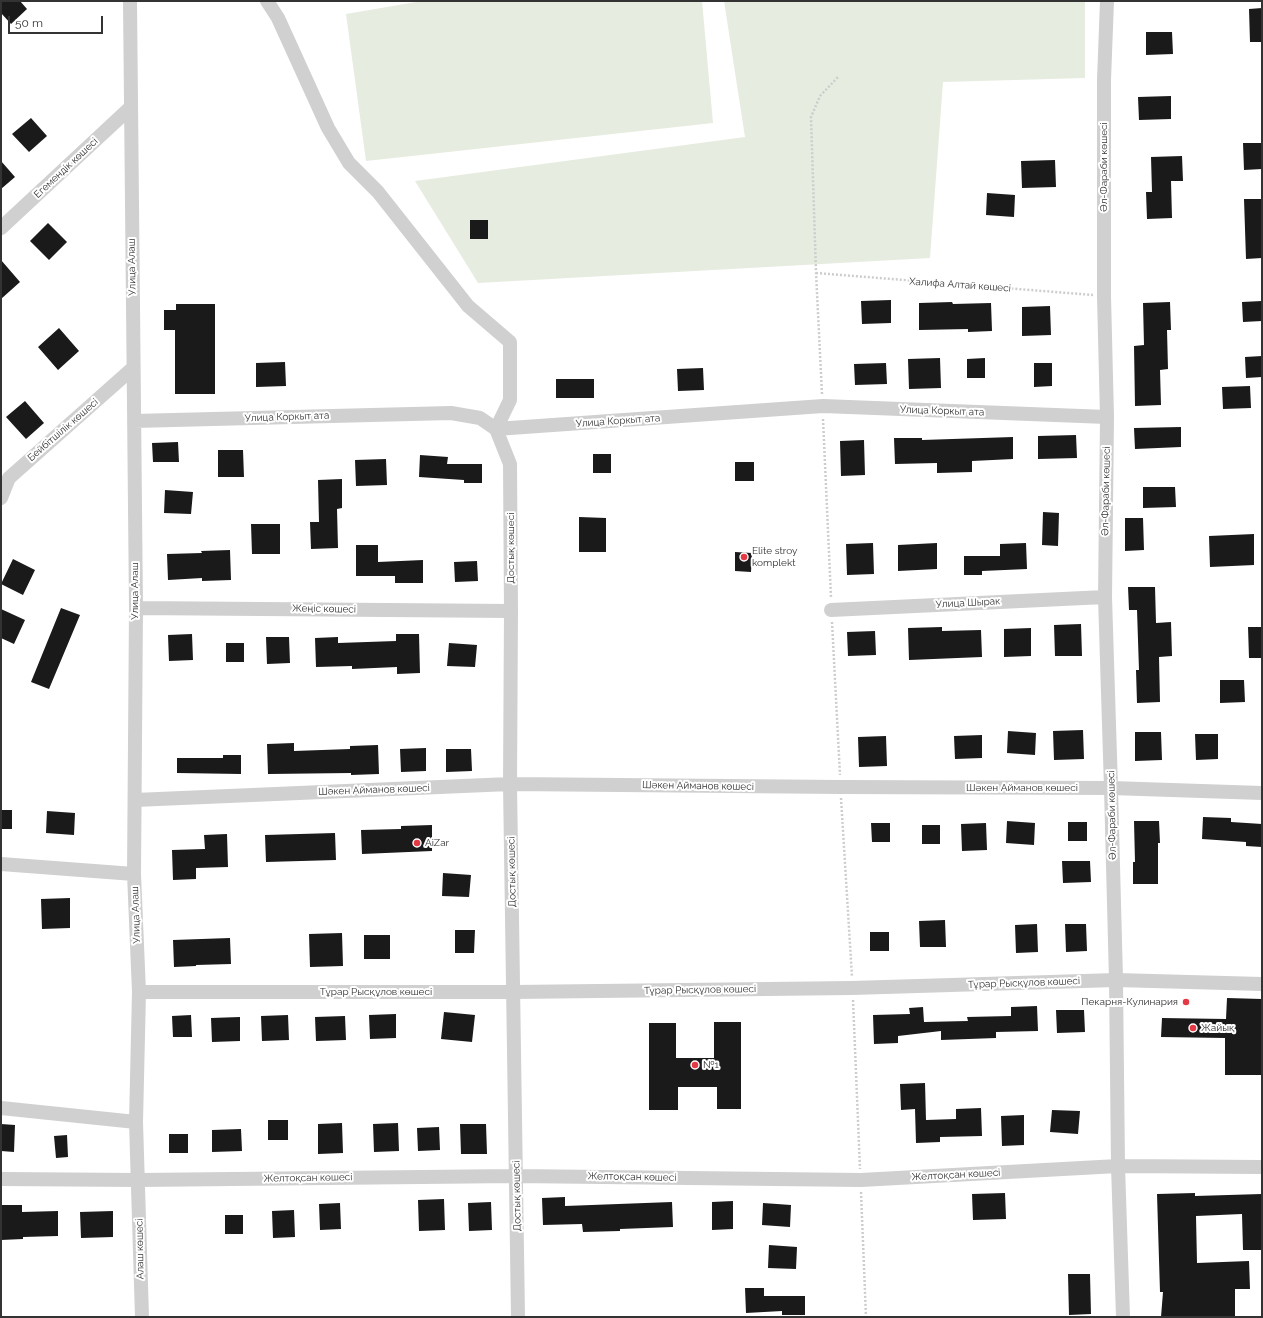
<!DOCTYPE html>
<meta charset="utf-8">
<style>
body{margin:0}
#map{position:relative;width:1263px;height:1318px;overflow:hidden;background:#fff;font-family:Raleway,sans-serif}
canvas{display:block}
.frame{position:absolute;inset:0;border:2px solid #333;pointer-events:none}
.scale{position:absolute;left:8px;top:16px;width:95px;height:18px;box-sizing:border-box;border:2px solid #333;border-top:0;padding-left:5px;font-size:12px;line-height:14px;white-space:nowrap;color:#333;-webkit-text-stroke:3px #fff;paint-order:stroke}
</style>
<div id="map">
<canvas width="1263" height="1318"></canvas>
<div class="frame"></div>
<div class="scale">50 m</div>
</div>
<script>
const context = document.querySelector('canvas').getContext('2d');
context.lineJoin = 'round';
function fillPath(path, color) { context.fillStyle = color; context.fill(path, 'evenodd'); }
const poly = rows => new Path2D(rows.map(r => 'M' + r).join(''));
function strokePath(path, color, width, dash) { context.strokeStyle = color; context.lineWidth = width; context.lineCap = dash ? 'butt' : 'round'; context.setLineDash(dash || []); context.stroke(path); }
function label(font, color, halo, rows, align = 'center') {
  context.font = font + ' Raleway,sans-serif'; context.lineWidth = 4; context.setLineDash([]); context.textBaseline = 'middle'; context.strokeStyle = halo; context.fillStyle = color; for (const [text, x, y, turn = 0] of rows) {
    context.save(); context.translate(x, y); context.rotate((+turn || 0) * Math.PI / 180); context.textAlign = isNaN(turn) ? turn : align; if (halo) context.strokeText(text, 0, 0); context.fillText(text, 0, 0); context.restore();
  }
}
fillPath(poly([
 [422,1,702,1,713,123,366,161,346,14],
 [724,1,1085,1,1085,78,943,82,930,258,478,283,415,181,745,137]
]), '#e6ecdf');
fillPath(poly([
 [1,1,20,1,27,9,11,24,1,13],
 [1262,8,1262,42,1250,42,1249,9],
 [1146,32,1172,32,1173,54,1146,55],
 [1171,96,1171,119,1139,120,1138,97],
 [31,118,47,136,29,152,12,134],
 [1243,143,1262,143,1262,169,1244,170],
 [1182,156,1183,181,1171,181,1172,218,1147,219,1146,192,1152,192,1151,157],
 [1055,160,1056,187,1022,188,1021,161],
 [1,161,15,177,1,189],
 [987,193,1015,195,1014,217,986,215],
 [1244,199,1262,199,1262,258,1246,259],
 [470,220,488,220,488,239,470,239],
 [48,223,67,242,49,260,30,241],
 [1,260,20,282,1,299],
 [891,300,891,323,862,324,861,301],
 [1262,301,1262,321,1243,322,1242,302],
 [952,302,953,304,991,303,992,331,968,332,968,329,919,330,919,303],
 [1170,302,1171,330,1167,330,1168,369,1160,370,1161,405,1135,406,1134,346,1144,345,1143,303],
 [176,304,215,304,215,394,175,394,175,330,164,330,164,310,176,310],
 [1050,306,1051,335,1022,336,1022,307],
 [59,328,79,351,58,370,38,347],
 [1262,356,1262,377,1246,378,1245,357],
 [940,358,941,388,909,389,908,359],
 [985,358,985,378,967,378,967,359],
 [285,362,286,386,256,387,256,363],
 [886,363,887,384,855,385,854,364],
 [1034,363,1052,363,1052,386,1034,387],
 [703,368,704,390,678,391,677,369],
 [556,379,594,379,594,398,556,398],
 [1250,386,1251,408,1223,409,1222,387],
 [25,401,44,423,26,439,6,417],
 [1181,427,1181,447,1135,449,1134,428],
 [1076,435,1077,458,1038,459,1038,436],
 [1013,437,1013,459,972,461,972,472,937,473,937,463,895,464,894,438,922,438,922,440],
 [864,440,865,475,841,476,840,441],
 [178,442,179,462,153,462,152,443],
 [218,450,243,450,244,477,218,477],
 [593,454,611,454,611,473,593,473],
 [420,455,448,457,447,464,482,464,482,483,464,483,464,480,419,477],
 [386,459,387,485,356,486,355,460],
 [735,462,754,462,754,481,735,481],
 [342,479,342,508,337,509,338,548,311,549,310,522,319,522,318,480],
 [1143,487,1175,487,1176,507,1143,508],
 [165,490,193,492,191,514,164,513],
 [1043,512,1059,513,1058,546,1042,545],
 [579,517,606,518,606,552,579,552],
 [1125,518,1143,518,1144,550,1125,551],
 [251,524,280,524,280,554,252,554],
 [1254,534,1254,565,1210,567,1209,536],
 [873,543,874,574,847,575,846,544],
 [937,543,937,569,898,571,898,545],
 [1026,543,1027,569,982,571,982,575,964,575,964,556,1000,556,1000,544],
 [356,545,378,545,378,562,423,560,423,583,395,583,395,576,356,576],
 [230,550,231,580,202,581,202,578,168,580,167,554,202,553,201,551],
 [735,552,752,553,751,572,735,571],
 [13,559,35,570,23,595,1,584],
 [477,561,478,581,455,582,454,562],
 [1128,587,1155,587,1156,623,1171,622,1172,656,1159,657,1160,702,1137,703,1136,670,1139,670,1137,610,1129,610],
 [61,608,80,615,49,689,31,682],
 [1,609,25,620,14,644,1,638],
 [1081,624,1082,656,1055,656,1054,625],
 [942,627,942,631,981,630,982,657,909,660,908,628],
 [1248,627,1262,627,1262,658,1249,658],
 [1031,628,1031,656,1004,657,1004,629],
 [875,631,876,655,848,656,847,632],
 [192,634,193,660,169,661,168,635],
 [396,634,419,634,420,673,397,674,397,667,352,669,352,666,316,667,315,638,338,637,338,643,396,641],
 [266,637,289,637,290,663,267,664],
 [226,643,244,643,244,662,226,662],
 [449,643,477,645,475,667,447,666],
 [1220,680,1244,680,1245,702,1220,703],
 [1083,730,1084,759,1054,760,1053,731],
 [1008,731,1036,733,1035,755,1007,753],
 [1135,732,1161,732,1162,760,1135,761],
 [1195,734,1218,734,1218,759,1196,760],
 [982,735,982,758,955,759,954,736],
 [886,736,887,766,859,767,858,737],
 [294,743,294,751,350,749,350,746,378,745,379,774,351,775,351,773,268,774,267,744],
 [426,748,426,771,401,772,400,749],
 [446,749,471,749,472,771,446,772],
 [223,755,241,755,241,774,177,773,177,758,223,758],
 [1,810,12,810,12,829,1,829],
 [47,811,75,813,74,835,46,833],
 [1203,817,1231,818,1231,822,1262,824,1262,847,1246,846,1246,842,1202,839],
 [1007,821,1035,823,1034,845,1006,843],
 [1134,821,1159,821,1160,843,1158,843,1158,884,1133,884,1133,862,1135,862],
 [1068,822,1087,822,1087,841,1068,841],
 [871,823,890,823,890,842,872,842],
 [986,823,987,850,962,851,961,824],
 [432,825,432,851,362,854,361,830,401,829,401,826],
 [922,825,940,825,940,844,922,844],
 [335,833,336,860,266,862,265,835],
 [227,834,228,867,196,868,196,879,173,880,172,850,205,849,204,835],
 [1062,861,1090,861,1091,882,1063,883],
 [443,873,471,875,469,897,442,896],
 [70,898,70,928,42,929,41,899],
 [945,920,946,947,920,947,919,921],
 [1037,924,1038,952,1016,953,1015,925],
 [1065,924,1086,924,1087,951,1066,952],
 [455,930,475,930,474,953,455,953],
 [870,932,889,932,889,951,870,951],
 [342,933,343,966,310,967,309,934],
 [364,935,390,935,390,959,364,959],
 [230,938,231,964,196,965,196,966,174,967,173,940],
 [1227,998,1262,999,1262,1075,1225,1075,1225,1038,1161,1037,1162,1018,1226,1019],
 [1037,1006,1038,1031,996,1032,996,1038,941,1040,941,1031,898,1036,898,1043,874,1044,873,1015,910,1014,909,1008,923,1007,924,1022,968,1021,967,1017,1011,1016,1011,1007],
 [1056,1010,1084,1010,1085,1032,1057,1033],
 [444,1012,475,1015,472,1042,441,1039],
 [396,1014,396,1038,370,1039,369,1015],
 [191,1015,192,1037,173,1037,172,1016],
 [288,1015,289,1040,262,1041,261,1016],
 [345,1016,346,1040,316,1041,315,1017],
 [240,1017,240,1041,212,1042,211,1018],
 [714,1022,741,1022,741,1109,717,1109,717,1087,678,1087,678,1110,649,1110,649,1023,676,1023,676,1058,714,1058],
 [925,1083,926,1120,956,1119,956,1109,981,1108,982,1136,940,1137,940,1142,916,1143,915,1109,901,1110,900,1084],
 [1052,1110,1080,1111,1078,1134,1050,1132],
 [1024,1115,1024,1145,1002,1146,1001,1116],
 [268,1120,288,1120,288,1140,268,1140],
 [342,1123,343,1153,318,1154,318,1124],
 [398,1123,399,1151,374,1152,373,1124],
 [1,1124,15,1125,14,1152,1,1151],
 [460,1124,486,1124,487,1154,461,1154],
 [439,1127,440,1150,418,1151,417,1128],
 [241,1129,242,1151,212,1152,212,1130],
 [169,1134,188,1134,188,1153,169,1153],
 [67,1135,68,1157,56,1158,54,1136],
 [1005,1193,1006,1219,973,1220,972,1194],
 [1195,1193,1195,1196,1262,1194,1262,1250,1243,1250,1242,1214,1196,1216,1197,1263,1249,1261,1250,1289,1235,1289,1235,1317,1161,1317,1163,1292,1160,1292,1157,1194],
 [565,1197,565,1206,672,1202,673,1227,620,1229,620,1231,583,1232,582,1224,543,1225,542,1198],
 [444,1199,445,1230,419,1231,418,1200],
 [733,1201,733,1229,712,1230,712,1202],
 [491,1202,492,1230,469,1231,468,1203],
 [340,1203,341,1229,320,1230,319,1204],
 [763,1203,791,1205,790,1227,762,1225],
 [1,1205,22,1205,22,1212,58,1211,58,1236,23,1237,23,1239,1,1240],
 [294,1210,295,1237,273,1238,272,1211],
 [113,1211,113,1237,81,1238,80,1212],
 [225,1215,243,1215,243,1234,225,1234],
 [769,1245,797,1247,796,1269,768,1268],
 [1068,1274,1090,1274,1091,1314,1069,1315],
 [745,1288,764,1288,764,1296,805,1296,805,1315,782,1315,782,1311,746,1313]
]), '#1a1a1a');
strokePath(poly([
 [816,273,1093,295],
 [822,394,816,273,811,117,820,96,838,77],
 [823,419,831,597],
 [832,622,840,775],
 [841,798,852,977],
 [853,1000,860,1169],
 [861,1192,866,1317]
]), '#cdcdcd', 2.5, [2, 2]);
strokePath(poly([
 [130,1,136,608,134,874,139,992,136,1122,142,1317],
 [267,1,278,18,328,128,349,163,378,192,468,306,510,342,510,400,496,429,510,464,511,611,510,784,518,1317],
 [1107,1,1104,80,1104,296,1107,417,1105,597,1111,788,1116,980,1118,1166,1123,1317],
 [1,228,130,108],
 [134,421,451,413,480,418,496,429,823,406,1107,417],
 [1,498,9,478,133,368],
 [136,608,511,611],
 [831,610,1105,597],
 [135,800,510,784,841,787,1111,788,1262,793],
 [1,864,134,874],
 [139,992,514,992,852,988,1116,980,1262,984],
 [1,1108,136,1122],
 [1,1179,138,1180,516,1176,861,1180,1118,1166,1262,1167]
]), '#d0d0d0', 14);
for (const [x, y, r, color] of [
 [744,557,4,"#e63946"],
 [417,843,4,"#e63946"],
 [1186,1002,4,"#e63946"],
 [1193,1028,4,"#e63946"],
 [695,1065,4,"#e63946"]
]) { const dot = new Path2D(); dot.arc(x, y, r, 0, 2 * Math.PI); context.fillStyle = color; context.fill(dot); strokePath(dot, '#fff', 1.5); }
label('10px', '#333', '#fff', [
 ["Әл-Фараби көшесі",1104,167,-90],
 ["Егемендік көшесі",66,168,-43],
 ["Улица Алаш",132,267,-91],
 ["Халифа Алтай көшесі",960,285,4],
 ["Улица Коркыт ата",942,411,2],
 ["Улица Коркыт ата",287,417,-2],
 ["Улица Коркыт ата",618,421,-4],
 ["Бейбітшілік көшесі",63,430,-41],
 ["Әл-Фараби көшесі",1106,491,-89],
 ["Достық көшесі",511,548,-90],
 ["Улица Алаш",135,591,-90],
 ["Улица Шырак",968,603,-3],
 ["Жеңіс көшесі",324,609,1],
 ["Шәкен Айманов көшесі",698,786,1],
 ["Шәкен Айманов көшесі",1022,788],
 ["Шәкен Айманов көшесі",374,790,-2],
 ["Әл-Фараби көшесі",1112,815,-91],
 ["Достық көшесі",512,872,-91],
 ["Улица Алаш",136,915,-92],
 ["Тұрар Рысқұлов көшесі",1024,983,-2],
 ["Тұрар Рысқұлов көшесі",700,990,-1],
 ["Тұрар Рысқұлов көшесі",376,992],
 ["Желтоқсан көшесі",956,1175,-3],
 ["Желтоқсан көшесі",632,1177,1],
 ["Желтоқсан көшесі",308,1178,-1],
 ["Достық көшесі",517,1196,-91],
 ["Алаш көшесі",140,1249,-91]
]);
label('10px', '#333', '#fff', [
 ["Elite stroy",752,551],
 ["komplekt",752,563],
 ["AiZar",425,843],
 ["Пекарня-Кулинария",1178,1002,"right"],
 ["Жайық",1201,1028],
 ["№1",703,1065]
], 'left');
</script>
